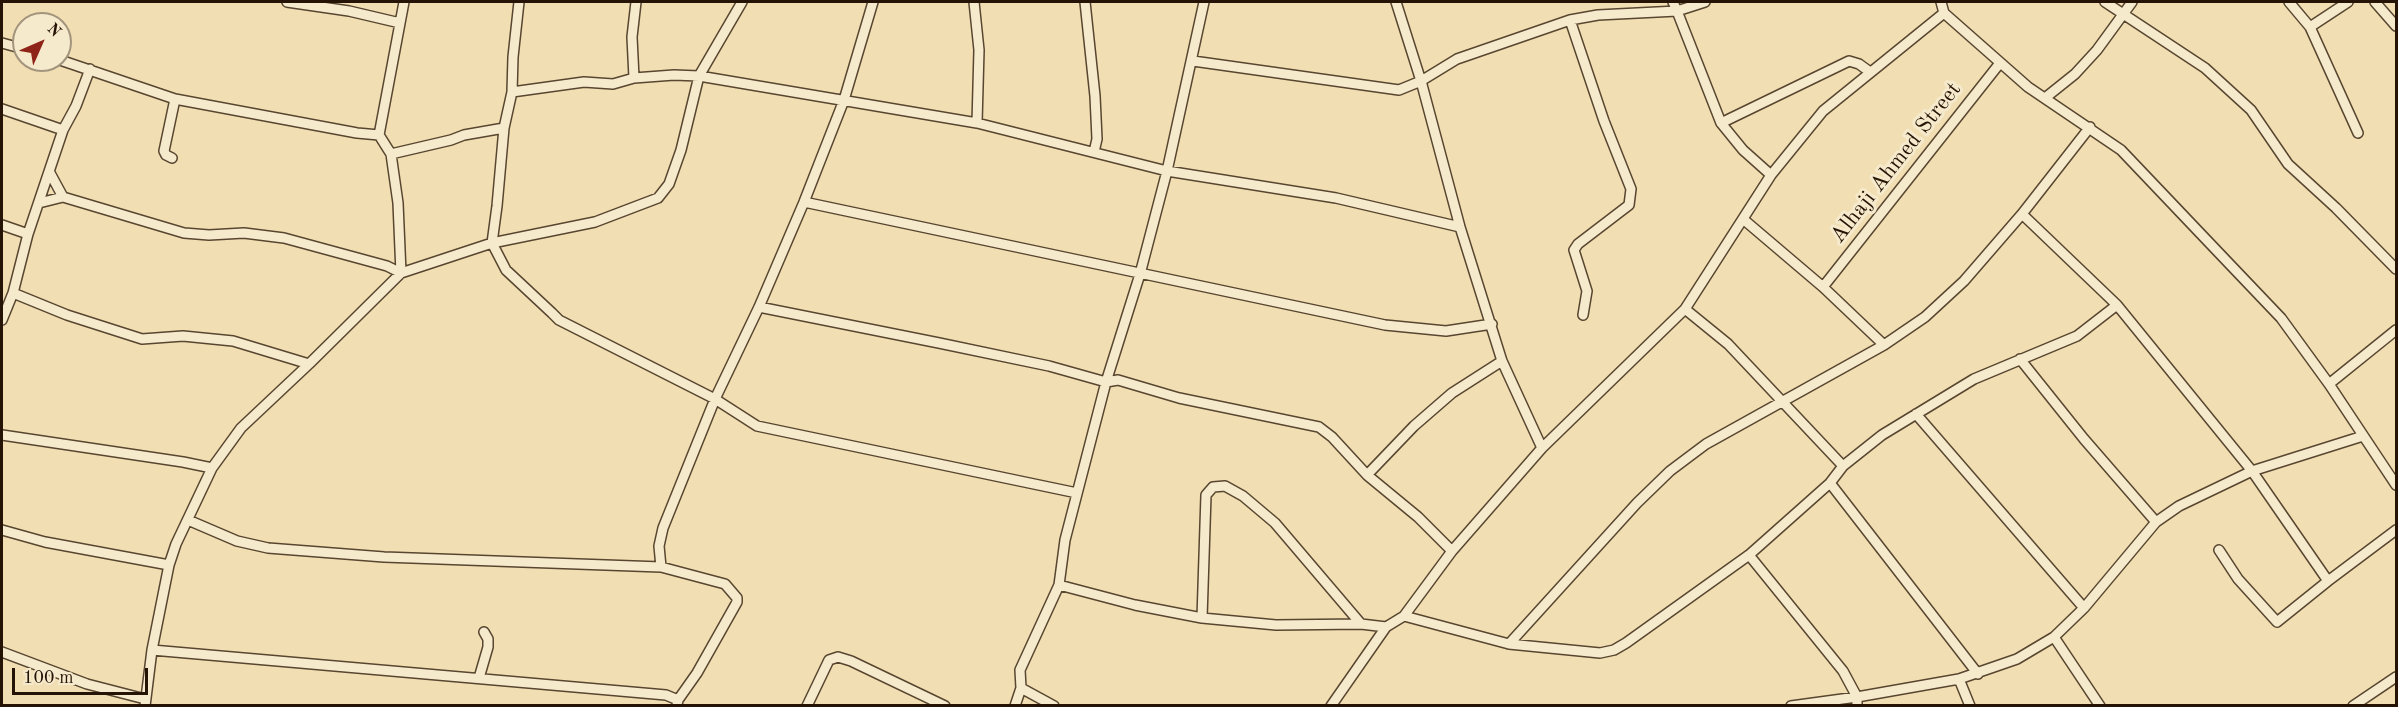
<!DOCTYPE html>
<style>
body{margin:0}
#map{position:relative;width:2398px;height:707px;overflow:hidden;background:#f1deb2;font-family:"Old Standard TT",serif}
canvas{display:block}
.frame{position:absolute;inset:0;border:3px solid #251305;pointer-events:none}
.north{position:absolute;left:12px;top:12px;width:60px;height:60px;box-sizing:border-box;background:#f6eacd;border:2px solid #a2947d;border-radius:50%;rotate:45deg;font-size:16px;font-weight:700;line-height:24px;text-align:center;color:#251305}
.north::after{content:'';display:block;margin:auto;width:21px;height:27px;background:#8f2418;clip-path:polygon(50% 0,100% 100%,50% 72%,0 100%)}
.scale{position:absolute;left:12px;top:668px;width:136px;height:27px;box-sizing:border-box;border:3px solid #251305;border-top:0;padding-left:8px;font-size:18px;line-height:21px;white-space:nowrap;color:#251305;-webkit-text-stroke:4px #f6eacd;paint-order:stroke}
</style>
<div id="map">
<canvas width="2398" height="707"></canvas>
<div class="frame"></div>
<div class="north">N</div>
<div class="scale">100 m</div>
</div>
<script>
const context = document.querySelector('canvas').getContext('2d');
context.lineJoin = 'round';
const poly = rows => new Path2D(rows.map(r => 'M' + r).join(''));
function strokePath(path, color, width, dash) { context.strokeStyle = color; context.lineWidth = width; context.lineCap = dash ? 'butt' : 'round'; context.setLineDash(dash || []); context.stroke(path); }
function label(font, color, halo, rows, align = 'center') {
  context.font = font + ' "Old Standard TT",serif'; context.lineWidth = 6; context.setLineDash([]); context.textBaseline = 'middle'; context.strokeStyle = halo; context.fillStyle = color; for (const [text, x, y, turn = 0] of rows) {
    context.save(); context.translate(x, y); context.rotate((+turn || 0) * Math.PI / 180); context.textAlign = isNaN(turn) ? turn : align; if (halo) context.strokeText(text, 0, 0); context.fillText(text, 0, 0); context.restore();
  }
}
const minor = poly([
 [287,2,349,11,400,23],
 [519,2,513,57,512,92,504,128,497,206,492,243,506,270,552,313,559,320,715,399,757,426,1077,493],
 [974,2,979,50,977,123],
 [1085,2,1095,96,1097,139,1094,152],
 [1396,2,1421,81,1460,227,1502,361,1542,448],
 [1673,2,1677,11,1705,2],
 [1941,2,1944,13,2028,87,2121,150,2219,253,2281,318,2329,384,2396,485],
 [2105,2,2205,68,2251,110,2288,164,2336,208,2396,269],
 [2289,2,2310,27,2358,133],
 [2375,2,2396,26],
 [1570,20,1604,121,1631,189,1629,205,1578,244,1574,250,1587,291,1583,315],
 [2310,27,2348,2],
 [2,43,24,49],
 [60,60,175,99,357,133,379,135],
 [1193,61,1399,90,1421,81,1457,59,1570,20,1598,15,1677,11,1721,123,1743,150,1771,175,1823,111,1944,13],
 [634,78,632,37,636,2],
 [512,92,584,82,613,84,634,78,674,75,699,76,977,123,1167,171,1336,198,1460,227],
 [2045,98,2075,74,2097,50,2132,2],
 [2,109,63,130],
 [1721,123,1849,61,1859,64,1870,72],
 [391,154,451,140,464,135,504,128],
 [172,158,166,155,164,151,175,99],
 [50,173,63,197],
 [1771,175,1685,309,1728,344,1843,466],
 [804,202,1385,325,1446,331,1492,324],
 [39,203,63,197,184,233,209,235,244,233,284,238,387,266,401,273,398,203,391,154,379,135,404,2],
 [2022,214,2117,305,2252,471,2328,581],
 [1743,219,1823,287,1884,345],
 [2,225,28,234],
 [1823,287,2000,63],
 [13,293,67,315,142,339,183,336,233,341,309,364],
 [759,307,939,343,1049,366,1106,382,1118,380,1179,398,1319,427,1332,437,1367,475,1418,517,1452,551],
 [2,320,13,293,28,234,63,130,76,106,90,69],
 [2020,359,2084,439,2156,522],
 [2329,384,2396,330],
 [1916,414,2084,608],
 [2,435,183,462,212,468],
 [1367,475,1414,426,1452,393,1502,361],
 [1830,483,1978,674],
 [188,520,237,541,268,548,384,557,661,567,725,584,737,598,737,602,697,673,678,700],
 [2,530,45,542,169,565],
 [2219,550,2238,579,2277,622,2328,581,2396,530],
 [1749,555,1843,671,1857,697,1857,706],
 [661,567,659,546,663,528,715,399,759,307,804,202,844,100,873,2],
 [1059,585,1135,605,1202,618,1276,625,1361,624,1386,627],
 [1404,616,1509,644,1600,653,1614,650,1626,643,1749,555,1830,483,1843,466,1882,435,1974,379,2077,336,2117,305],
 [1202,618,1206,495,1213,487,1225,486,1243,496,1275,523,1361,624],
 [2054,637,2100,706],
 [1509,644,1637,503,1670,471,1706,444,1884,345,1925,317,1964,281,2022,214,2090,127],
 [152,650,666,695,678,700,677,705],
 [2,652,87,684,145,699],
 [479,678,488,647,488,639,484,632],
 [1959,679,1970,706],
 [1021,688,1054,706],
 [145,706,152,650,169,565,176,544,212,468,241,428,309,364,401,273,492,243,595,222,658,198,669,184,681,150,699,76,742,2],
 [807,706,829,660,838,657,851,661,945,706],
 [1015,706,1021,688,1020,670,1059,585,1065,540,1106,382,1140,274,1167,171,1204,2],
 [1331,706,1386,627,1404,616,1452,551,1542,448,1685,309],
 [1791,706,1857,697,1959,679,2017,659,2054,637,2084,608,2156,522,2179,506,2252,471,2363,436],
 [2353,706,2396,677]
]);
strokePath(minor, '#584630', 12);
strokePath(minor, '#f6eacd', 9);
label('22px', '#251305', '#f6eacd', [
 ["Alhaji Ahmed Street",1896,163,-52]
]);
</script>
